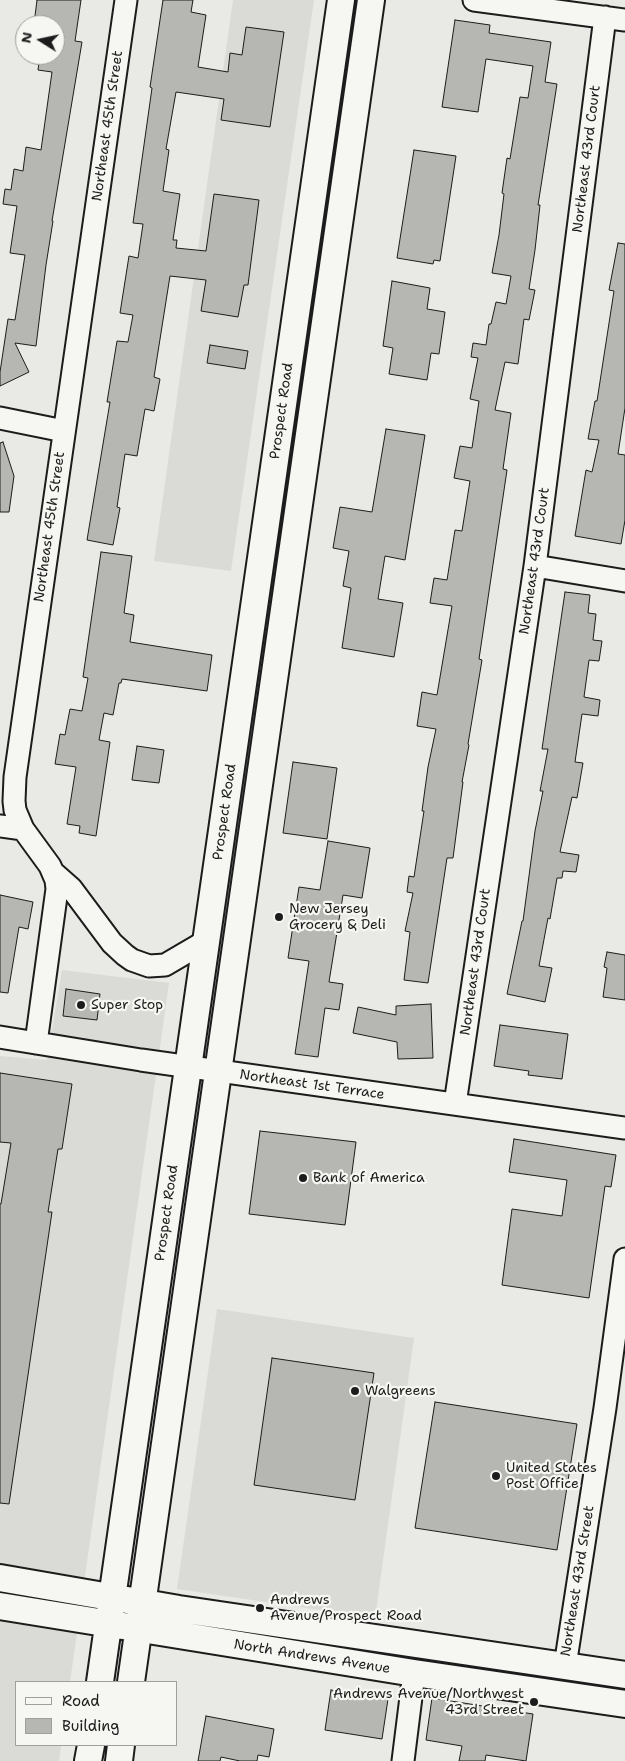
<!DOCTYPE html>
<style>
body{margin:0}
#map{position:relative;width:625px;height:1761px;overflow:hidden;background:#e9e9e5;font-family:"Shantell Sans",sans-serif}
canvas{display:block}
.legend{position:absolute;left:15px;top:1681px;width:162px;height:65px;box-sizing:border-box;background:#f6f6f2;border:1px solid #9f9f9c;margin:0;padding:6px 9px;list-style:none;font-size:15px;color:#1c1c1c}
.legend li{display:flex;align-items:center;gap:10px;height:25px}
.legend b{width:25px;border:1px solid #9f9f9c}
.north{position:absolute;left:15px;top:15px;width:50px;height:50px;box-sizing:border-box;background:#f6f6f2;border:1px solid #9f9f9c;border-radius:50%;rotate:280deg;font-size:14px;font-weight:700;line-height:20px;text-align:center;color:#1c1c1c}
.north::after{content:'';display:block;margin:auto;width:18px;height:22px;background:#1c1c1c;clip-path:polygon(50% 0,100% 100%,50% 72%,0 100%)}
</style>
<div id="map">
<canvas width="625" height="1761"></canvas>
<ul class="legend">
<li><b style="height:6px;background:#f6f6f2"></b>Road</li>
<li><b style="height:14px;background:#b6b6b3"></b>Building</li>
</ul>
<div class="north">N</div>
</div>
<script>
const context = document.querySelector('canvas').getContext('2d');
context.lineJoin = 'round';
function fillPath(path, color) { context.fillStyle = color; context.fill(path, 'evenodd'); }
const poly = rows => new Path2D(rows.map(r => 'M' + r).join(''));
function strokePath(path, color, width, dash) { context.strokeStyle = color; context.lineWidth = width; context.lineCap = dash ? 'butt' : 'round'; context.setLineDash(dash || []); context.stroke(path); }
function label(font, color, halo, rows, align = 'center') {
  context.font = font + ' "Shantell Sans",sans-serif'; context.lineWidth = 4.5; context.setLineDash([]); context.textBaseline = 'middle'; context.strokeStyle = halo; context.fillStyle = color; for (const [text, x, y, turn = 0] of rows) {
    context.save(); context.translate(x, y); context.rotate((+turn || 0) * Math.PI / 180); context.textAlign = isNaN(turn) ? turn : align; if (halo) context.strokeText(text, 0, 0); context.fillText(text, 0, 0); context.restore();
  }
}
fillPath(poly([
 [233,0,314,0,231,571,154,561],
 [62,970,169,983,70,1682,16,1682,16,1745,61,1745,59,1761,0,1761,0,1056,47,1060],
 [217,1309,414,1338,375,1618,177,1589]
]), '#dadad6');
const building = poly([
 [37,0,81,0,75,41,82,42,52,221,53,221,46,265,36,346,15,343,29,372,0,386,0,372,8,319,15,320,25,255,10,253,17,206,3,204,5,189,11,190,14,169,23,171,26,147,41,150,52,72,38,70,40,55,55,55,58,29,55,28,55,25,34,24,37,0],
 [163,0,193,0,191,12,206,15,198,67,228,72,230,53,242,55,246,27,284,32,270,127,221,120,224,99,176,92,166,149,169,150,163,191,180,194,173,240,177,240,176,248,206,251,214,194,259,200,248,285,244,285,238,317,201,311,206,280,170,276,154,377,160,379,154,411,145,409,137,456,125,454,117,507,120,508,113,545,87,540,110,402,107,402,117,341,128,342,133,315,120,313,129,256,138,258,143,224,133,223,152,88,150,87,163,0],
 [455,20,490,25,489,33,551,42,545,82,557,84,538,205,540,205,535,250,529,289,535,290,529,320,524,319,518,364,505,362,495,410,511,413,503,469,507,470,479,659,482,660,468,744,469,745,462,782,463,782,453,858,447,858,428,983,404,980,410,932,405,931,413,893,407,892,409,876,414,877,424,811,422,811,428,767,436,729,417,726,422,692,437,695,452,606,430,603,434,578,447,580,455,530,462,531,470,481,454,478,460,446,472,448,479,401,470,399,478,358,471,357,473,343,486,345,489,324,491,324,496,302,506,304,511,276,492,273,499,235,504,194,502,193,507,158,510,159,520,97,528,98,533,66,486,59,478,112,442,107,455,20],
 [414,150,456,156,440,261,434,260,433,264,397,258,414,150],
 [618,243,625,244,625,408,618,454,625,455,625,520,621,544,575,536,586,470,592,472,599,440,588,439,595,401,597,401,605,349,614,291,609,290,618,243],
 [392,281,430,288,427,309,445,312,439,354,431,353,427,380,389,374,393,348,383,346,392,281],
 [210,345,248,351,245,369,207,363,210,345],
 [386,429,425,435,405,560,385,556,378,599,403,603,394,657,342,648,351,588,343,586,349,551,333,548,340,507,372,512,386,429],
 [3,442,14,476,9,512,0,512,0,443,3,442],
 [101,552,132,556,124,613,134,615,130,642,212,655,207,691,122,679,121,683,119,683,113,715,104,713,99,740,110,742,96,836,79,833,80,826,67,824,76,767,55,764,60,734,65,735,70,709,82,711,88,678,83,677,101,552],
 [565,592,590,595,588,613,596,614,593,640,602,641,599,661,589,660,584,697,600,700,598,716,582,714,575,762,583,763,577,798,572,797,560,852,579,855,576,872,563,871,562,878,557,878,550,919,548,918,539,966,552,968,545,1002,507,994,522,921,523,921,535,831,543,791,540,791,548,749,542,749,565,592],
 [137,746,164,750,159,783,132,780,137,746],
 [293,762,337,768,327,839,283,833,293,762],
 [328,841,370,848,362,898,343,895,329,982,343,984,339,1010,325,1008,318,1057,295,1054,309,961,288,958,299,887,320,890,328,841],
 [0,895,33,902,28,929,19,927,8,993,0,992,0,895],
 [607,952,625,955,625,1000,603,997,607,968,604,967,607,952],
 [66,989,100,994,97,1020,63,1016,66,989],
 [431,1004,433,1058,398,1059,397,1042,353,1033,358,1007,396,1015,396,1006,431,1004],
 [500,1025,568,1034,562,1079,528,1075,529,1071,494,1066,500,1025],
 [0,1073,72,1084,62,1149,58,1149,48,1212,52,1212,9,1504,0,1503,0,1204,1,1204,11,1143,0,1142,0,1073],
 [260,1131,356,1142,345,1225,249,1214,260,1131],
 [514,1139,616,1155,611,1187,605,1186,589,1298,502,1285,512,1209,562,1216,567,1180,509,1172,514,1139],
 [272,1358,374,1373,355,1500,254,1485,272,1358],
 [435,1402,577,1424,557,1550,415,1528,435,1402],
 [331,1690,388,1699,382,1739,325,1730,331,1690],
 [432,1698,533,1714,526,1761,486,1755,485,1761,459,1761,462,1746,426,1740,432,1698],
 [206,1716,274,1729,269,1757,258,1755,257,1761,240,1761,221,1757,220,1761,198,1761,206,1716]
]);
fillPath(building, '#b6b6b3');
strokePath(building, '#1c1c1c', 1);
const minor = poly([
 [474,0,625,20],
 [0,418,64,431],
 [535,566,625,581],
 [0,826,23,829],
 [54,873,71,888,112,943,125,955,132,960,149,966,165,965,206,941],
 [0,1037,141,1060,625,1128],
 [36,1043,57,889,56,880,50,866,23,829,15,810,14,801,15,777,126,0],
 [455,1104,535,566,605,17],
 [565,1666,605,1408,625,1259],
 [403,1761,414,1673]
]);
const major = poly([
 [0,1578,179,1609,625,1675],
 [0,1606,414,1673,625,1704],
 [100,1682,341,0],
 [131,1682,371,0],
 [88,1761,91,1745],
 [119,1761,121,1745]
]);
strokePath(minor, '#1c1c1c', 25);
strokePath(major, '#1c1c1c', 30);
strokePath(minor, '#f6f6f2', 21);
strokePath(major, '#f6f6f2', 26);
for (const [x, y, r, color] of [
 [279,917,5,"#1c1c1c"],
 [81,1005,5,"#1c1c1c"],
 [303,1178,5,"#1c1c1c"],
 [355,1391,5,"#1c1c1c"],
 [496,1476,5,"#1c1c1c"],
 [260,1608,5,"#1c1c1c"],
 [534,1702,5,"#1c1c1c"]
]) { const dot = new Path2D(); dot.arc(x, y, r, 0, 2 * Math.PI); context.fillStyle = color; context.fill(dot); strokePath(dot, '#f6f6f2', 2); }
label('14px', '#1c1c1c', '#f6f6f2', [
 ["Northeast 45th Street",108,126,-82],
 ["Northeast 43rd Court",587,159,-83],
 ["Prospect Road",282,411,-82],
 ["Northeast 45th Street",50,527,-82],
 ["Northeast 43rd Court",535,561,-82],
 ["Prospect Road",225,812,-82],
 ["Northeast 43rd Court",476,962,-82],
 ["Northeast 1st Terrace",312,1085,8],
 ["Prospect Road",167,1213,-82],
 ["Northeast 43rd Street",578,1581,-81],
 ["North Andrews Avenue",312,1657,9]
]);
label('14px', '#1c1c1c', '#f6f6f2', [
 ["New Jersey",289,909],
 ["Grocery & Deli",289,925],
 ["Super Stop",91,1005],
 ["Bank of America",313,1178],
 ["Walgreens",365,1391],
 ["United States",506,1468],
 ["Post Office",506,1484],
 ["Andrews",270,1600],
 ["Avenue/Prospect Road",270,1616],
 ["Andrews Avenue/Northwest",524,1694,"right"],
 ["43rd Street",524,1710,"right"]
], 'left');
</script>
